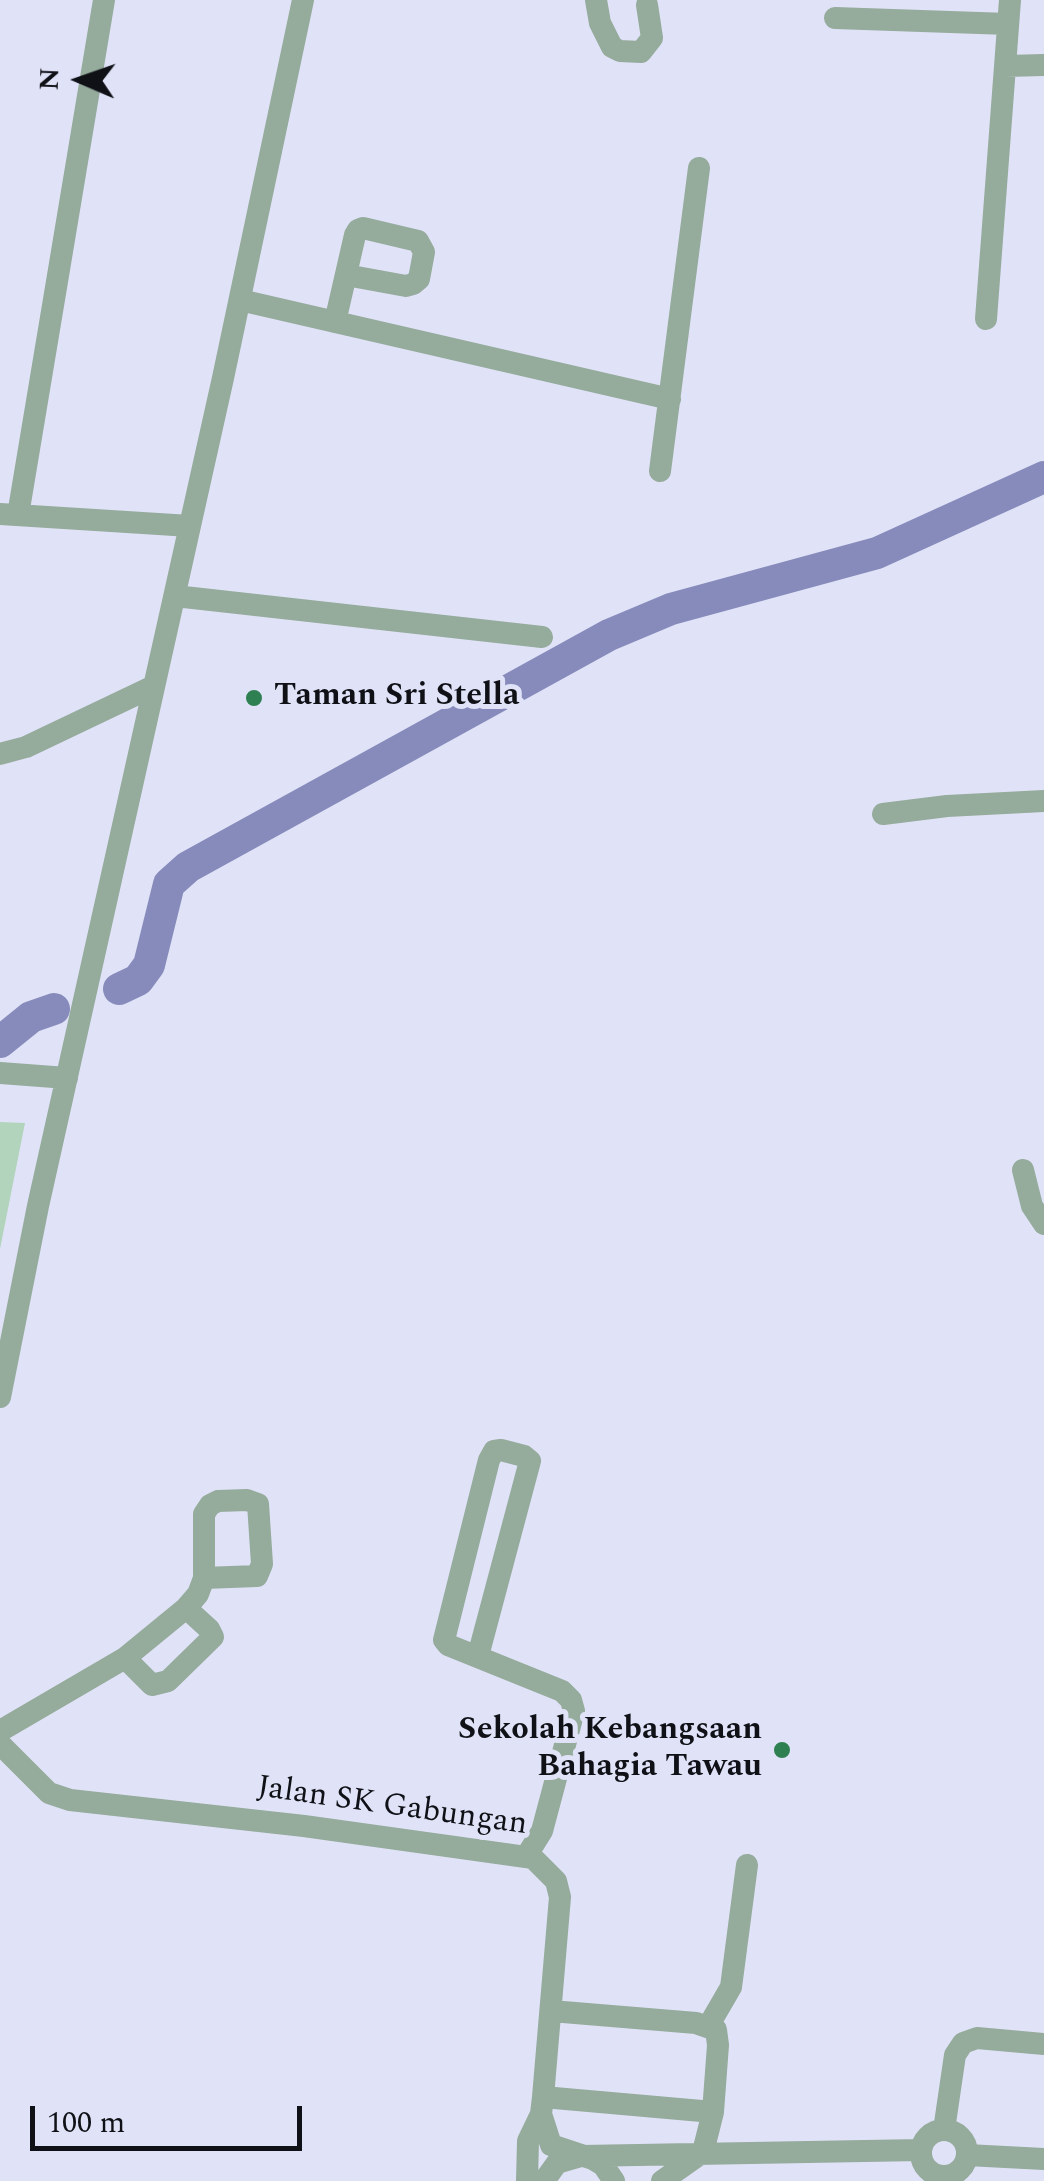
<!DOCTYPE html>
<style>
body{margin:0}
#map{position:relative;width:1044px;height:2181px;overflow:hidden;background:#e0e3f7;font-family:Spectral,serif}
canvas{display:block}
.north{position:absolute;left:30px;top:30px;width:100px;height:100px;-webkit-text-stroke:8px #e0e3f7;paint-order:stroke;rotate:272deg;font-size:28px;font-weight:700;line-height:40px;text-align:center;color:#101117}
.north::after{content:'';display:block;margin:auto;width:35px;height:45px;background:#101117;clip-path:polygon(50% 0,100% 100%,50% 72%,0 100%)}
.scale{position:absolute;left:30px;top:2106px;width:272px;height:45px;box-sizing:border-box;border:5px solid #101117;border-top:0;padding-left:12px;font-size:30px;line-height:35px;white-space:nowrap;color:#101117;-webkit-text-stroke:8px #e0e3f7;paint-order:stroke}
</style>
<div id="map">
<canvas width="1044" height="2181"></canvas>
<div class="north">N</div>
<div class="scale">100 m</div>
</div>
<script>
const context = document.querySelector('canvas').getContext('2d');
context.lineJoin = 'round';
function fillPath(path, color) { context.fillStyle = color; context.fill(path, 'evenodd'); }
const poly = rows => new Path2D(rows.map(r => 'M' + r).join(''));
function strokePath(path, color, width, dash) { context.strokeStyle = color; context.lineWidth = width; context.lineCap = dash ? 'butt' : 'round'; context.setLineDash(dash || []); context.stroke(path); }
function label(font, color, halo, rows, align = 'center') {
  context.font = font + ' Spectral,serif'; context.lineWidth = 10; context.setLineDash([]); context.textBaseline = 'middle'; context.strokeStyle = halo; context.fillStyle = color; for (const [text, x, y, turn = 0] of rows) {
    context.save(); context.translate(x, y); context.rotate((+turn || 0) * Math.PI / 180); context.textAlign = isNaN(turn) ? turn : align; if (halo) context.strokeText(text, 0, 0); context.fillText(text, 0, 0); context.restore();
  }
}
fillPath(poly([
 [0,1122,25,1123,0,1249]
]), '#b2d4bc');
strokePath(poly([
 [119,989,138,980,149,965,169,884,188,867,609,635,671,609,877,553,1044,477],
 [0,1042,31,1017,54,1009]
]), '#878bbb', 32);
strokePath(poly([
 [596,0,600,23,612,47,620,51,641,52,652,38,647,5],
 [835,18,1008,24],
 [1006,66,1044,65],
 [240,300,670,399],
 [986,319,1010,0],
 [335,322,355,235,358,230,363,228,418,241,424,252,419,279,413,284,406,286,346,275],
 [660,471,699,168],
 [0,514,190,526],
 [18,515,104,0],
 [175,596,542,637],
 [0,754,26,747,154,686],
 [883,814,947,806,1044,801],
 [0,1073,67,1078],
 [1023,1170,1032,1206,1044,1224],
 [0,1397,38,1206,223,378,303,0],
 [478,1656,530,1461,524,1456,501,1450,494,1451,489,1460,444,1640,448,1645,562,1691,571,1700,574,1711,542,1831,527,1855],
 [125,1658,152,1685,168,1681,213,1637,209,1629,186,1608],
 [0,1731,125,1658,186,1608,198,1594,204,1578,204,1514,210,1505,218,1501,247,1500,258,1504,262,1564,257,1576,204,1578],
 [0,1744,49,1793,70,1800,304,1826,533,1858,556,1881,560,1897,543,2097,541,2114,528,2141,527,2181],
 [551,2011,696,2023,716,2030,718,2045,713,2112,703,2152],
 [709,2025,731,1987,747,1865],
 [543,2097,713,2112],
 [541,2114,551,2145,593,2159,603,2165,614,2181],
 '921 2153a23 23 0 1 1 46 0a23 23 0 1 1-46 0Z',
 [944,2130,955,2055,963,2043,977,2038,1044,2044],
 [967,2155,1044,2159],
 [544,2181,557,2163,581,2156,921,2150],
 [662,2181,703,2152]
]), '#95ab9c', 22);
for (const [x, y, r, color] of [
 [254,698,10,"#2e7f51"],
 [782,1750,10,"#2e7f51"]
]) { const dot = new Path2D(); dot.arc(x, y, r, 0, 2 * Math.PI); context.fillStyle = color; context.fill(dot); strokePath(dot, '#e0e3f7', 4); }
label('bold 32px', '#101117', '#e0e3f7', [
 ["Taman Sri Stella",274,698],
 ["Sekolah Kebangsaan",762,1732,"right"],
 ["Bahagia Tawau",762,1769,"right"]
], 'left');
label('32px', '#101117', '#e0e3f7', [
 ["Jalan SK Gabungan",392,1808,8]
]);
</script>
